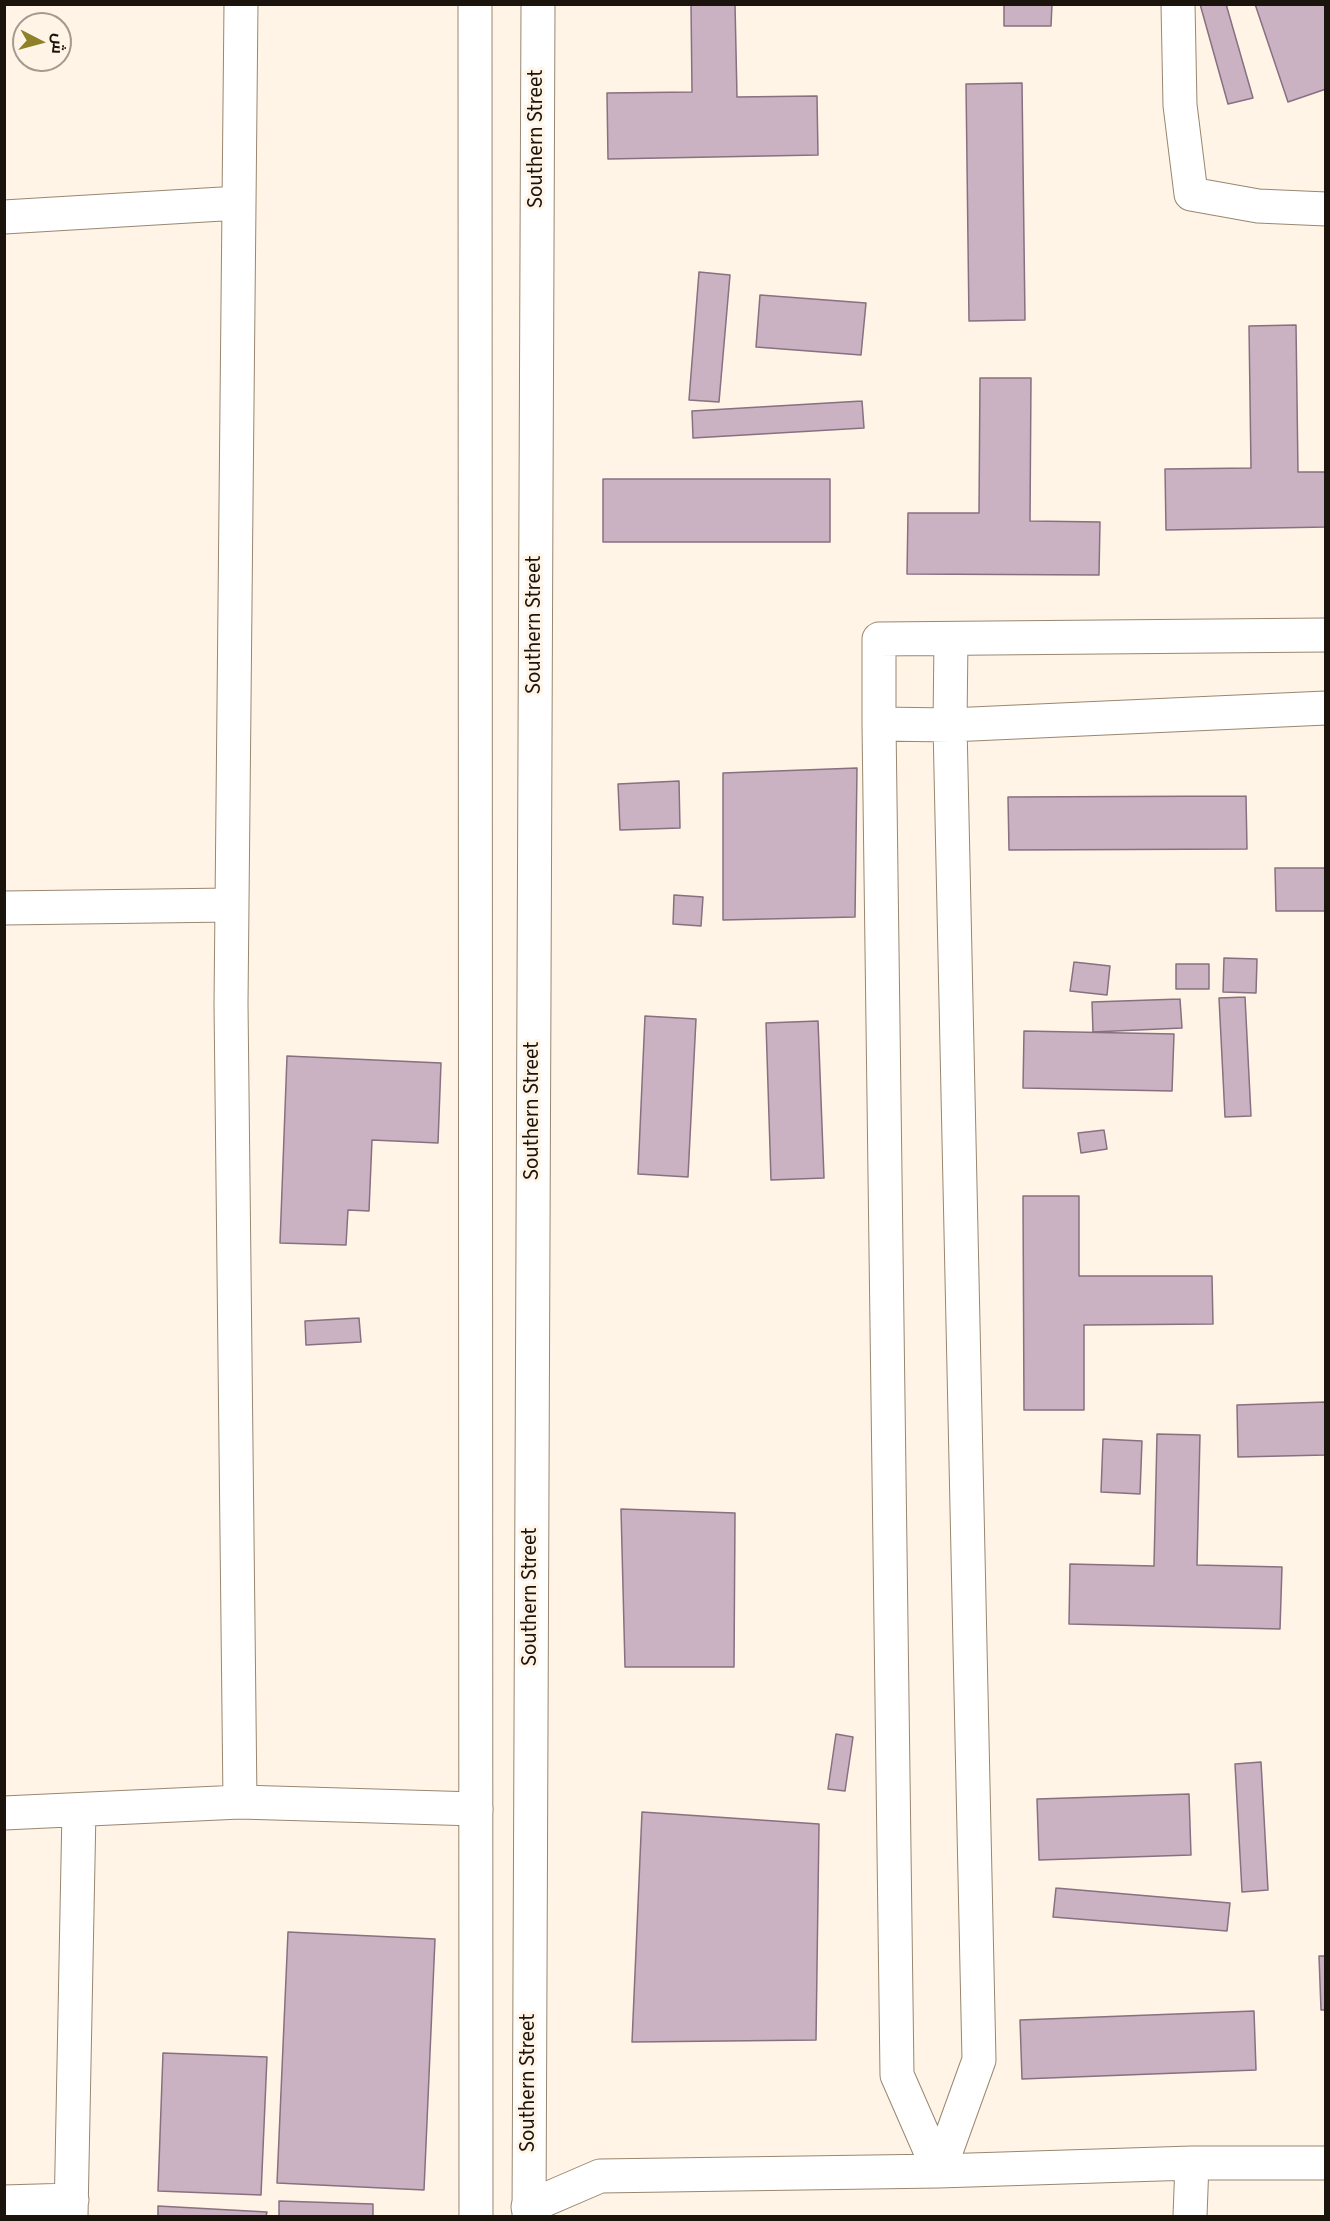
<!DOCTYPE html>
<meta charset="utf-8">
<style>
body{margin:0}
#map{position:relative;width:1330px;height:2221px;overflow:hidden;background:#fff4e6;font-family:"Source Sans 3",Cairo,sans-serif}
canvas{display:block}
.frame{position:absolute;inset:0;border:6px solid #1b140c;pointer-events:none}
.north{position:absolute;left:12px;top:12px;width:60px;height:60px;box-sizing:border-box;background:#fff4e6;border:2px solid #a49a8f;border-radius:50%;rotate:96deg;font-size:16px;font-weight:700;line-height:24px;text-align:center;color:#1b140c}
.north::after{content:'';display:block;margin:auto;width:21px;height:27px;background:#8f8128;clip-path:polygon(50% 0,100% 100%,50% 72%,0 100%)}
</style>
<div id="map">
<canvas width="1330" height="2221"></canvas>
<div class="frame"></div>
<div class="north">ش</div>
</div>
<script>
const context = document.querySelector('canvas').getContext('2d');
context.lineJoin = 'round';
function fillPath(path, color) { context.fillStyle = color; context.fill(path, 'evenodd'); }
const poly = rows => new Path2D(rows.map(r => 'M' + r).join(''));
function strokePath(path, color, width, dash) { context.strokeStyle = color; context.lineWidth = width; context.lineCap = dash ? 'butt' : 'round'; context.setLineDash(dash || []); context.stroke(path); }
function label(font, color, halo, rows, align = 'center') {
  context.font = font + ' "Source Sans 3",sans-serif'; context.lineWidth = 6; context.setLineDash([]); context.textBaseline = 'middle'; context.strokeStyle = halo; context.fillStyle = color; for (const [text, x, y, turn = 0] of rows) {
    context.save(); context.translate(x, y); context.rotate((+turn || 0) * Math.PI / 180); context.textAlign = isNaN(turn) ? turn : align; if (halo) context.strokeText(text, 0, 0); context.fillText(text, 0, 0); context.restore();
  }
}
const building = poly([
 [691,4,735,4,737,97,817,96,818,155,608,159,607,93,692,92,691,4],
 [1004,4,1052,4,1051,26,1004,26,1004,4],
 [1200,4,1226,4,1253,98,1228,104,1200,4],
 [1255,4,1326,4,1326,89,1288,102,1255,4],
 [1022,83,1025,320,969,321,966,84,1022,83],
 [699,272,730,275,719,402,689,400,699,272],
 [760,295,866,303,861,355,756,347,760,295],
 [1296,325,1298,472,1326,472,1326,527,1166,530,1165,469,1251,468,1249,326,1296,325],
 [980,378,1031,378,1030,521,1100,522,1099,575,907,574,908,513,979,513,980,378],
 [862,401,864,428,693,438,692,411,862,401],
 [603,479,830,479,830,542,603,542,603,479],
 [857,768,855,917,723,920,723,773,857,768],
 [679,781,680,828,620,830,618,784,679,781],
 [1246,796,1247,849,1009,850,1008,797,1246,796],
 [1275,868,1326,868,1326,911,1276,911,1275,868],
 [674,895,703,897,701,926,673,924,674,895],
 [1224,958,1257,959,1256,993,1223,992,1224,958],
 [1074,962,1110,966,1107,995,1070,991,1074,962],
 [1176,964,1209,964,1209,989,1176,989,1176,964],
 [1245,997,1251,1116,1225,1117,1219,998,1245,997],
 [1180,999,1182,1028,1093,1032,1092,1002,1180,999],
 [645,1016,696,1019,688,1177,638,1174,645,1016],
 [818,1021,824,1178,771,1180,766,1023,818,1021],
 [1024,1031,1174,1034,1172,1091,1023,1088,1024,1031],
 [287,1056,441,1063,438,1143,372,1140,369,1211,348,1210,346,1245,280,1243,287,1056],
 [1104,1130,1107,1149,1081,1153,1078,1133,1104,1130],
 [1023,1196,1079,1196,1079,1276,1212,1276,1213,1324,1084,1325,1084,1410,1024,1410,1023,1196],
 [359,1318,361,1342,306,1345,305,1321,359,1318],
 [1326,1402,1326,1455,1238,1457,1237,1405,1326,1402],
 [1157,1434,1200,1435,1197,1565,1282,1567,1280,1629,1069,1624,1070,1564,1154,1566,1157,1434],
 [1103,1439,1142,1441,1140,1494,1101,1492,1103,1439],
 [621,1509,735,1513,734,1667,625,1667,621,1509],
 [836,1734,853,1737,845,1791,828,1789,836,1734],
 [1261,1762,1268,1890,1242,1892,1235,1764,1261,1762],
 [1189,1794,1191,1855,1039,1860,1037,1799,1189,1794],
 [642,1812,819,1824,816,2040,632,2042,642,1812],
 [1056,1888,1230,1903,1227,1931,1053,1917,1056,1888],
 [288,1932,435,1939,424,2190,277,2183,288,1932],
 [1319,1956,1326,1956,1326,2010,1321,2010,1319,1956],
 [1254,2011,1256,2070,1022,2079,1020,2020,1254,2011],
 [163,2053,267,2057,261,2195,158,2191,163,2053],
 [279,2201,373,2204,373,2216,279,2216,279,2201],
 [158,2206,267,2212,266,2216,158,2216,158,2206]
]);
fillPath(building, '#cab2c2');
strokePath(building, '#877080', 1.5);
const street = poly([
 [1178,4,1180,105,1191,194,1258,206,1326,209],
 [4,217,239,203],
 [879,724,950,725,1326,708],
 [4,908,231,905],
 [240,1802,231,1003,241,4],
 [4,1813,240,1802,476,1809],
 [939,2171,897,2075,879,724,879,639,1326,635],
 [939,2171,979,2060,950,725,951,639],
 [4,2202,72,2200],
 [528,2207,600,2176,939,2171,1192,2163,1326,2163],
 [71,2216,79,1810],
 [1190,2216,1192,2163]
]);
const secondary = poly([
 [475,4,476,2216],
 [529,2216,538,4]
]);
strokePath(street, '#988772', 35);
strokePath(secondary, '#988772', 35);
strokePath(street, '#fff', 33);
strokePath(secondary, '#fff', 33);
label('21px', '#1b140c', '#fff4e6', [
 ["Southern Street",537,139,-90],
 ["Southern Street",535,625,-90],
 ["Southern Street",533,1111,-90],
 ["Southern Street",531,1597,-90],
 ["Southern Street",529,2083,-90]
]);
</script>
